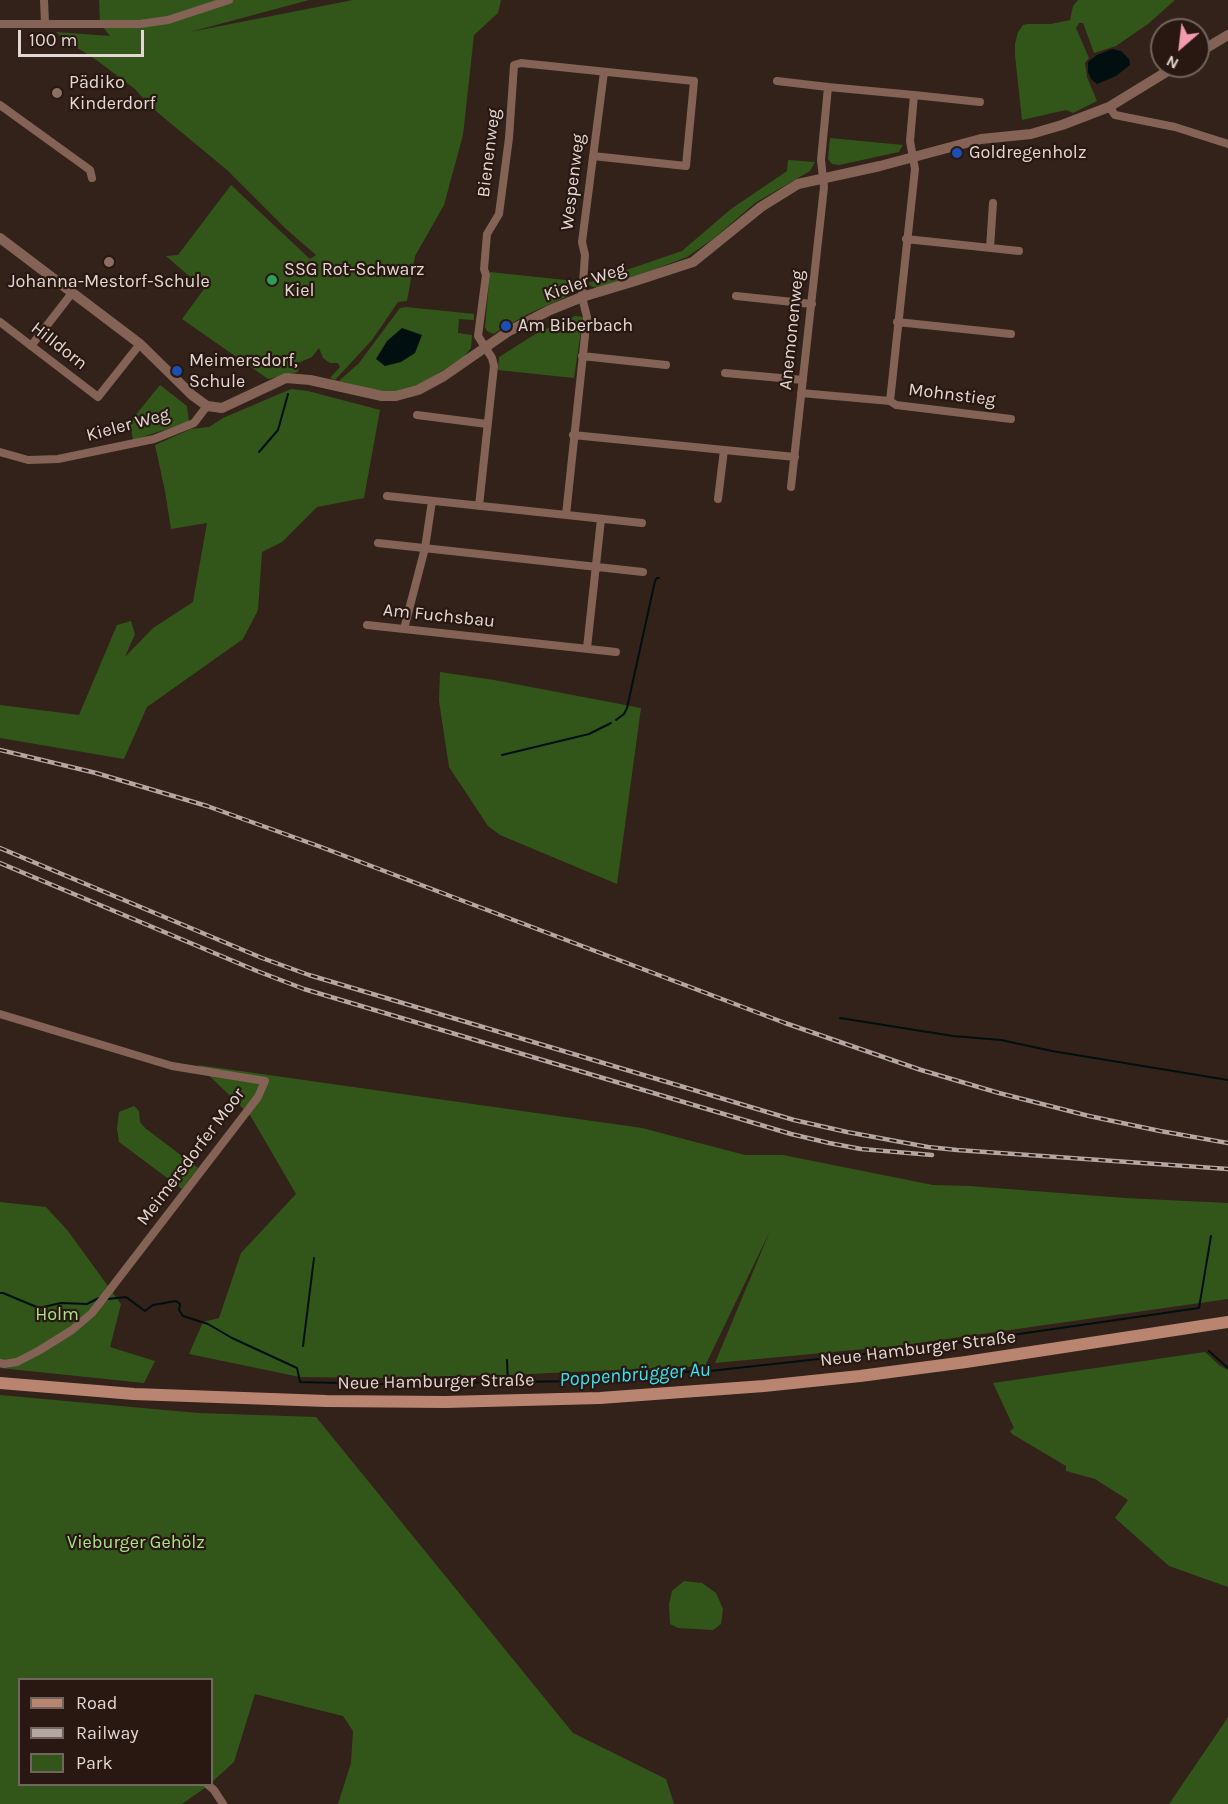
<!DOCTYPE html>
<meta charset="utf-8">
<style>
body{margin:0}
#map{position:relative;width:1228px;height:1804px;overflow:hidden;background:#32221a;font-family:Karla,sans-serif}
canvas{display:block}
.legend{position:absolute;left:18px;top:1678px;width:195px;height:108px;box-sizing:border-box;background:#281811;border:2px solid #72645e;margin:0;padding:8px 10px;list-style:none;font-size:18px;color:#e2d7d2}
.legend li{display:flex;align-items:center;gap:12px;height:30px}
.legend b{width:30px;border:2px solid #72645e}
.north{position:absolute;left:1150px;top:18px;width:60px;height:60px;box-sizing:border-box;background:#281811;border:2px solid #72645e;border-radius:50%;rotate:208deg;font-size:16px;font-weight:700;line-height:24px;text-align:center;color:#e2d7d2}
.north::after{content:'';display:block;margin:auto;width:21px;height:27px;background:#f29aae;clip-path:polygon(50% 0,100% 100%,50% 72%,0 100%)}
.scale{position:absolute;left:18px;top:30px;width:126px;height:27px;box-sizing:border-box;border:3px solid #e2d7d2;border-top:0;padding-left:8px;font-size:18px;line-height:21px;white-space:nowrap;color:#e2d7d2;-webkit-text-stroke:4px #281811;paint-order:stroke}
</style>
<div id="map">
<canvas width="1228" height="1804"></canvas>
<ul class="legend">
<li><b style="height:8px;background:#b98570"></b>Road</li>
<li><b style="height:8px;background:#b4a7a1"></b>Railway</li>
<li><b style="height:16px;background:#32561a"></b>Park</li>
</ul>
<div class="north">N</div>
<div class="scale">100 m</div>
</div>
<script>
const context = document.querySelector('canvas').getContext('2d');
context.lineJoin = 'round';
function fillPath(path, color) { context.fillStyle = color; context.fill(path, 'evenodd'); }
const poly = rows => new Path2D(rows.map(r => 'M' + r).join(''));
function strokePath(path, color, width, dash) { context.strokeStyle = color; context.lineWidth = width; context.lineCap = dash ? 'butt' : 'round'; context.setLineDash(dash || []); context.stroke(path); }
function label(font, color, halo, rows, align = 'center') {
  context.font = font + ' Karla,sans-serif'; context.lineWidth = 4.5; context.setLineDash([]); context.textBaseline = 'middle'; context.strokeStyle = halo; context.fillStyle = color; for (const [text, x, y, turn = 0] of rows) {
    context.save(); context.translate(x, y); context.rotate((+turn || 0) * Math.PI / 180); context.textAlign = isNaN(turn) ? turn : align; if (halo) context.strokeText(text, 0, 0); context.fillText(text, 0, 0); context.restore();
  }
}
fillPath(poly([
 [99,0,309,0,190,32,353,0,501,0,498,13,474,35,463,135,444,205,415,256,407,301,398,302,372,340,335,380,330,378,340,367,338,363,330,363,323,358,319,348,312,357,298,363,299,365,298,372,268,379,182,319,204,289,166,256,178,255,231,185,310,259,316,255,286,229,227,170,151,107,135,89,95,59,66,41,56,32,110,36,100,23],
 [1078,0,1175,0,1148,24,1116,46,1094,53,1083,23,1079,23,1076,28,1089,58,1085,63,1087,77,1097,101,1073,113,1066,110,1022,120,1015,55,1015,44,1018,32,1023,25,1028,24,1051,24,1070,20,1073,6],
 [830,138,903,145,899,152,839,165,832,164,828,159],
 [788,160,815,162,810,171,755,203,713,239,687,257,650,271,597,288,591,286,588,283,682,251,731,209,787,171],
 [490,272,575,281,573,291,568,296,528,314,493,334,487,331,485,327],
 [406,307,474,314,474,320,459,319,458,333,472,335,471,348,463,358,417,386,401,392,385,393,339,381,359,363,400,308],
 [575,316,583,317,574,378,498,370,499,357,537,333],
 [160,385,187,406,189,422,133,440,130,422],
 [291,389,308,391,380,410,364,498,317,507,282,542,262,552,258,610,243,639,147,707,124,759,0,738,0,705,79,715,117,625,131,621,135,634,125,657,153,628,193,602,207,523,171,529,165,491,155,445,191,429,209,427,223,418],
 [440,672,494,680,641,708,617,884,500,835,488,826,449,767,439,701],
 [198,1065,642,1128,745,1155,783,1155,933,1185,969,1186,1125,1198,1228,1203,1228,1299,897,1346,715,1363,770,1231,705,1366,507,1375,381,1378,300,1377,189,1354,203,1322,219,1318,241,1253,296,1194,250,1115],
 [134,1106,139,1111,140,1122,145,1128,198,1168,182,1189,119,1142,117,1129,119,1112],
 [0,1202,46,1207,68,1231,121,1304,110,1347,155,1361,144,1383,0,1368],
 [1205,1352,1219,1365,1228,1370,1228,1587,1169,1566,1115,1518,1128,1500,1095,1479,1066,1471,1066,1466,1012,1434,1010,1431,1014,1428,993,1383],
 [0,1395,198,1413,316,1417,573,1733,666,1779,674,1804,338,1804,351,1763,353,1731,343,1716,255,1694,234,1762,212,1782,212,1680,20,1680,20,1784,209,1785,182,1804,0,1804],
 [684,1581,702,1583,716,1593,723,1609,721,1624,713,1630,678,1628,670,1624,669,1604,672,1591],
 [1228,1717,1228,1804,1169,1804,1218,1732]
]), '#32561a');
fillPath(poly([
 [1112,49,1121,51,1129,59,1130,65,1116,76,1097,84,1091,79,1088,72,1088,62,1097,55],
 [402,328,422,335,415,353,401,362,385,366,376,359,387,341]
]), '#020f10');
strokePath(poly([
 [259,452,278,430,288,394],
 [616,720,624,714,627,708,655,581,657,578,659,578],
 [502,755,589,734,611,723],
 [840,1018,953,1036,1001,1040,1052,1051,1228,1080],
 [0,1293,3,1293,39,1308,61,1303,87,1304,99,1298],
 [108,1299,126,1297,145,1311,153,1305,176,1301,180,1304,179,1310,183,1316,208,1324,232,1338,297,1368,300,1382,381,1384,580,1381,657,1373,710,1371,936,1346,1199,1308,1211,1236],
 [303,1346,314,1258],
 [1209,1351,1228,1368],
 [507,1360,508,1383]
]), '#020f10', 2);
strokePath(poly([
 [44,0,45,23],
 [0,24,140,24,168,20,229,0],
 [777,81,828,87],
 [914,95,980,102],
 [0,105,90,170,92,178],
 [1109,107,1115,115,1175,127,1228,144],
 [906,239,1019,251],
 [990,248,993,203],
 [736,296,812,304],
 [0,322,98,397,140,344],
 [897,322,1011,334],
 [31,346,72,293],
 [582,356,666,365],
 [725,373,803,380],
 [801,393,890,401,896,405,1011,419],
 [417,415,487,424],
 [573,435,795,457],
 [0,452,28,460,58,459,154,439,194,423,207,406],
 [791,487,824,187,821,160,828,87,914,95,910,141,915,169,890,401],
 [387,496,642,523],
 [718,499,724,450],
 [479,506,494,366,492,358,478,336,486,275,484,269,487,234,499,214,509,138,514,65,521,63,694,81,686,166,593,156],
 [566,515,587,317,582,297,585,255,582,242,604,72],
 [378,543,643,572],
 [367,625,616,652],
 [404,629,425,548,432,501],
 [587,648,601,519],
 [0,1014,172,1066,265,1081,258,1097,92,1313,72,1330,40,1350,17,1362,4,1364,0,1363],
 [207,1784,214,1790,223,1804]
]), '#846356', 8);
strokePath(poly([
 [1198,53,1228,35],
 [0,238,140,344,192,395,207,406,222,408,286,378,310,380,382,396,396,396,418,390,444,376,509,331,550,310,582,297,635,281,693,262,761,207,798,184,880,166,981,139,1031,134,1062,125,1109,107,1176,66]
]), '#846356', 10);
strokePath(poly([
 [0,1383,134,1394,326,1401,445,1402,600,1398,764,1386,860,1376,966,1362,1228,1322]
]), '#b98570', 12);
const rail = poly([
 [0,750,96,773,207,806,321,847,785,1023,921,1070,999,1093,1089,1116,1160,1131,1228,1143],
 [0,848,262,958,309,975,794,1120,847,1132,928,1147,957,1150,1228,1169],
 [0,863,257,971,304,989,791,1134,829,1143,861,1149,932,1155]
]);
strokePath(rail, '#b4a7a1', 4.5);
strokePath(rail, '#281811', 2, [7]);
for (const [x, y, r, color] of [
 [57,93,6,"#8d6e63"],
 [957,153,6,"#1a4fb4"],
 [109,262,6,"#8d6e63"],
 [272,280,6,"#2e9e5b"],
 [506,326,6,"#1a4fb4"],
 [177,371,6,"#1a4fb4"]
]) { const dot = new Path2D(); dot.arc(x, y, r, 0, 2 * Math.PI); context.fillStyle = color; context.fill(dot); strokePath(dot, '#281811', 2); }
label('18px', '#e2d7d2', '#281811', [
 ["Pädiko",69,83],
 ["Kinderdorf",69,104],
 ["Goldregenholz",969,153],
 ["SSG Rot-Schwarz",284,270],
 ["Kiel",284,291],
 ["Johanna-Mestorf-Schule",109,282,"center"],
 ["Am Biberbach",518,326],
 ["Meimersdorf,",189,361],
 ["Schule",189,382]
], 'left');
label('18px', '#e2d7d2', '#281811', [
 ["Bienenweg",489,153,-83],
 ["Wespenweg",573,182,-83],
 ["Kieler Weg",585,282,-19],
 ["Anemonenweg",792,330,-84],
 ["Hilldorn",59,346,38],
 ["Mohnstieg",952,395,7],
 ["Kieler Weg",128,425,-15],
 ["Am Fuchsbau",439,616,6],
 ["Meimersdorfer Moor",191,1157,-53],
 ["Neue Hamburger Straße",918,1349,-7],
 ["Neue Hamburger Straße",436,1382,-1]
]);
label('18px', '#a9e387', '#281811', [
 ["Holm",57,1315],
 ["Vieburger Gehölz",136,1543]
]);
label('italic 20px', '#36e4f5', '#281811', [
 ["Poppenbrügger Au",635,1375,-4]
]);
</script>
